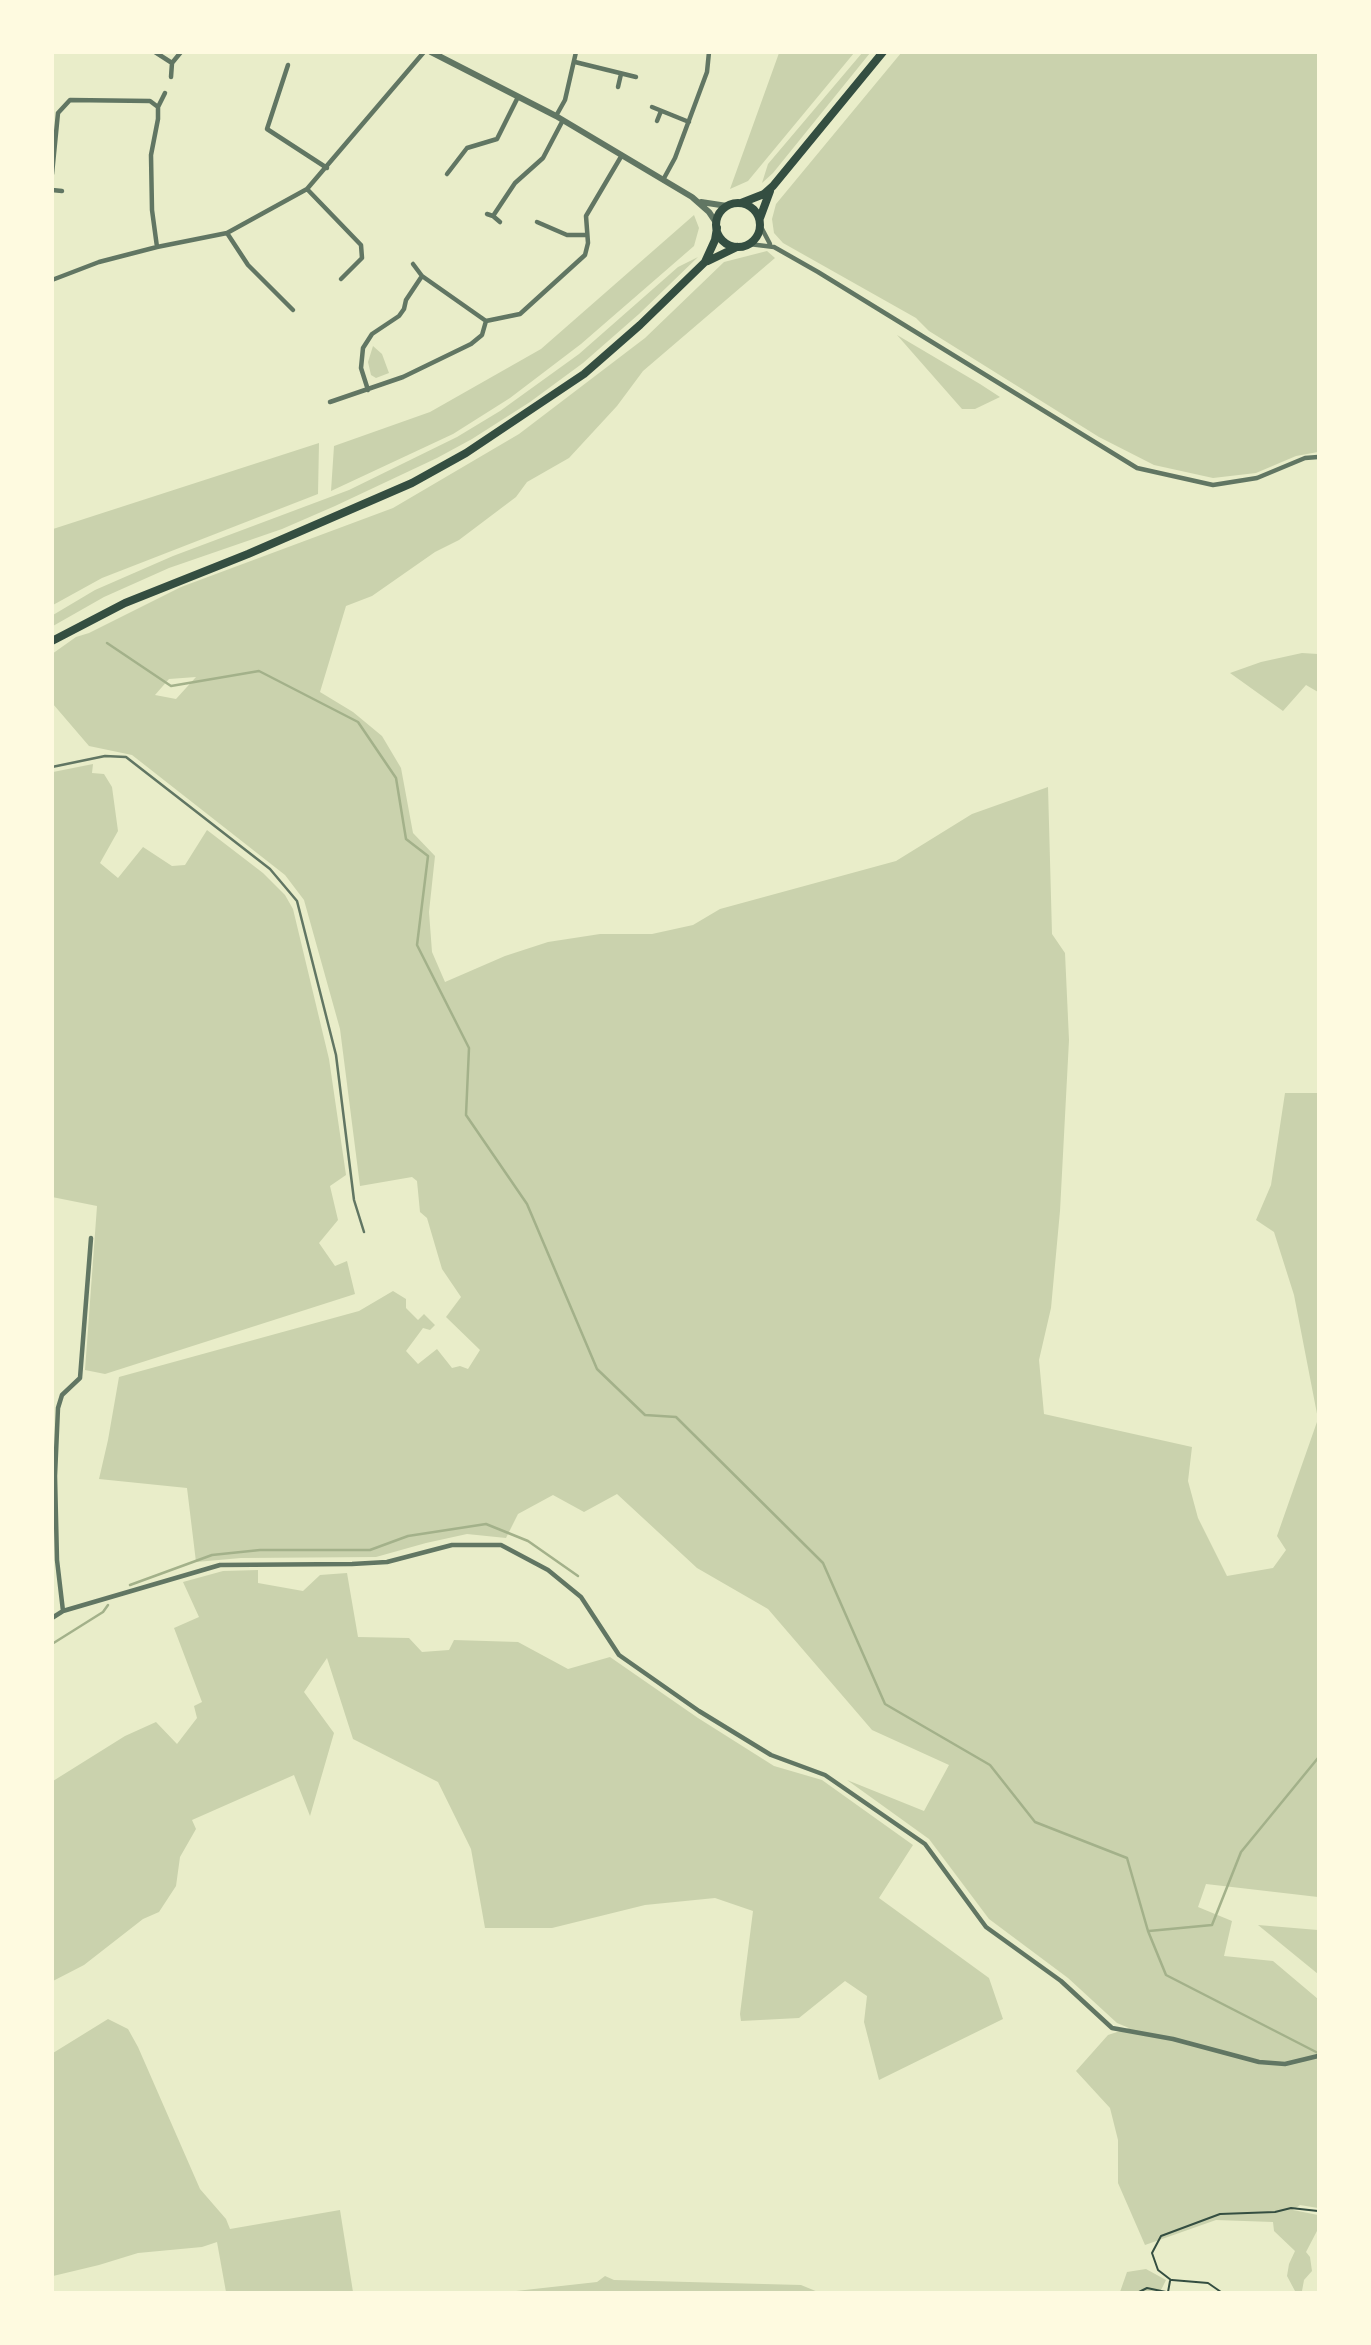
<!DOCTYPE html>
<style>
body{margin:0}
#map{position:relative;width:1371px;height:2345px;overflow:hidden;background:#e9edc9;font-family:Commissioner,sans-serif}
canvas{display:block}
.frame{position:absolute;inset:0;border:54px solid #fefae0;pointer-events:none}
</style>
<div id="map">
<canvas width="1371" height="2345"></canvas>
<div class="frame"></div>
</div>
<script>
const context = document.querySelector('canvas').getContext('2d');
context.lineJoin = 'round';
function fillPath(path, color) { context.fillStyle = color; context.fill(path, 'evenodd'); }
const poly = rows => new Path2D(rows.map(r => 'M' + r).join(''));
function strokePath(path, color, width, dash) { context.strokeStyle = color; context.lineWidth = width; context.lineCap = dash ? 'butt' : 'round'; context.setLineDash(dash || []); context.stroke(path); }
fillPath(poly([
 [779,53,854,53,748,181,730,189],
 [862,53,870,53,773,173,762,183,768,164],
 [901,53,1318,53,1318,452,1296,456,1256,473,1213,478,1154,465,1099,437,929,331,916,318,783,243,774,233,772,219,776,204],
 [694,215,699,228,694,246,581,344,510,398,453,434,331,491,334,446,430,412,541,349],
 [767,251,775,258,643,371,617,406,569,458,527,482,516,497,459,540,435,552,372,596,346,606,320,692,353,712,382,736,401,768,413,833,435,856,429,912,432,952,445,982,505,956,548,942,600,934,652,934,693,925,720,909,896,861,972,814,1048,787,1052,934,1065,953,1069,1040,1060,1211,1051,1308,1039,1360,1044,1414,1192,1447,1188,1481,1198,1518,1227,1576,1273,1568,1286,1550,1277,1536,1318,1419,1294,1295,1274,1232,1256,1220,1271,1185,1285,1093,1318,1093,1318,1897,1206,1884,1198,1907,1232,1921,1224,1956,1273,1961,1318,1999,1318,2208,1300,2205,1293,2210,1318,2215,1318,2229,1306,2252,1310,2257,1312,2271,1304,2280,1302,2291,1295,2291,1287,2276,1289,2264,1295,2251,1274,2231,1273,2222,1216,2220,1145,2245,1118,2183,1118,2140,1110,2108,1076,2071,1108,2035,1129,2028,1117,2023,1068,1978,989,1919,929,1839,847,1780,924,1811,949,1765,872,1730,768,1609,697,1568,617,1494,584,1512,553,1495,518,1514,506,1538,467,1534,426,1543,376,1557,241,1558,196,1562,187,1488,99,1479,108,1440,119,1377,359,1311,393,1291,406,1299,406,1308,418,1320,424,1314,435,1325,430,1330,423,1328,406,1351,418,1364,437,1349,452,1368,460,1366,468,1369,480,1350,446,1317,461,1297,442,1269,427,1218,420,1212,417,1181,412,1177,360,1186,340,1029,304,900,285,875,132,755,89,746,53,704,52,654,76,637,89,633,181,587,393,508,519,434,645,338,724,262],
 [196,677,176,699,155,695,169,679],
 [698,257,639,314,583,363,530,402,472,439,437,458,335,506,282,529,169,568,104,597,53,626,53,615,95,590,173,556,349,490,457,437,500,411,579,354,678,267],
 [897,335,980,384,1000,397,975,409,962,409],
 [373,346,382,354,389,373,376,378,371,375,368,362],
 [319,443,318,494,102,578,53,605,53,529],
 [1302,653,1318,654,1318,692,1306,685,1283,711,1230,673,1261,662],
 [93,764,92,773,104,774,112,787,118,831,100,863,118,878,143,847,172,866,185,865,207,830,263,873,285,895,293,909,329,1059,346,1175,330,1186,338,1220,319,1243,335,1266,347,1261,355,1294,105,1374,85,1370,97,1206,52,1197,53,772],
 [258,1570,258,1583,303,1591,320,1575,347,1573,358,1637,409,1638,422,1652,449,1650,454,1640,518,1642,568,1669,610,1657,698,1718,774,1766,822,1780,913,1845,879,1898,989,1978,1003,2019,879,2080,864,2022,867,1996,845,1981,799,2018,741,2021,740,2014,753,1911,715,1898,645,1905,552,1928,485,1928,471,1849,438,1782,353,1739,327,1658,304,1692,334,1733,310,1816,294,1775,192,1820,196,1829,180,1857,176,1886,159,1912,143,1919,84,1965,53,1981,53,1781,125,1736,156,1722,177,1744,197,1718,194,1706,202,1702,174,1628,199,1617,183,1582,223,1571],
 [1258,1925,1318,1930,1318,1974],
 [108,2019,128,2029,138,2047,200,2189,226,2219,230,2229,340,2210,353,2292,226,2292,217,2242,202,2247,138,2253,99,2265,53,2276,53,2053],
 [1146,2269,1166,2280,1160,2292,1120,2292,1127,2272],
 [605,2276,614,2280,801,2285,818,2292,507,2292,597,2282]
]), '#cad2ad');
strokePath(poly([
 [107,643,171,686,259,671,358,722,396,778,406,839,428,856,417,945,469,1048,466,1115,527,1204,597,1369,645,1415,676,1417,823,1563,885,1704,990,1765,1035,1822,1127,1858,1148,1931,1166,1975,1318,2053],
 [130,1585,212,1555,260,1550,370,1550,408,1536,486,1524,528,1541,578,1576],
 [52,1644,103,1612,108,1605],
 [1149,1931,1212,1925,1241,1852,1318,1758]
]), '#a3b18a', 2.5);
strokePath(poly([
 [1171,2280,1158,2270,1152,2253,1161,2236,1220,2214,1275,2212,1291,2208,1318,2211],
 [1172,2280,1208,2283,1221,2292],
 [1139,2292,1147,2288,1166,2292],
 [1168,2292,1170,2281]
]), '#344e41', 2);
strokePath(poly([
 [52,767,105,756,126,757,270,869,297,901,336,1055,354,1200,364,1232]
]), '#617663', 2.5);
strokePath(poly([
 [155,52,172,63,181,52],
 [575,62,636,77],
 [288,65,267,129,327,168],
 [171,77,172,63],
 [618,87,621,74],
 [158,107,165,93],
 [652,107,689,122],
 [556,116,565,100,576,52],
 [657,121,661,111],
 [52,174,58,113,70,100,150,101,158,107,158,119,151,155,152,210,157,247],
 [447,174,467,148,497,139,518,97],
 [663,180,675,158,707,72,709,52],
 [307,189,361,245,362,258,341,279],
 [52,190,62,191],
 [487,214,493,216,515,183,543,158,563,120],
 [493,216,500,222],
 [537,222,567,235,586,235],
 [760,225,770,244],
 [227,233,248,265,293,310],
 [749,244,774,247,818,272,1137,468,1213,485,1257,478,1305,458,1318,457],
 [413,264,422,276,486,321,520,314,585,255,588,243,586,216,622,155],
 [52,280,99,262,157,247,227,233,307,189,424,52],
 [368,390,361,368,363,348,372,334,399,316,404,309,406,300,422,276],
 [330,402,403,377,471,344,482,335,486,321],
 [63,1611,57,1560,55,1476,58,1408,62,1395,80,1378,91,1238],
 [52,1618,63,1611,220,1565,352,1564,387,1562,452,1545,501,1545,548,1570,581,1597,619,1655,699,1711,771,1755,825,1775,925,1844,986,1927,1061,1981,1112,2028,1173,2039,1259,2062,1285,2064,1318,2056]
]), '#617663', 4.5);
strokePath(poly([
 [431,52,556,116,692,197,709,212,717,224],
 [701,202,727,206]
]), '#617663', 6);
strokePath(poly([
 [741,203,764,194,773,186,883,52],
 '716 225a22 22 0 1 1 44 0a22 22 0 1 1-44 0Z',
 [760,218,770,191],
 [708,261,737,247],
 [52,641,125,603,248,554,412,483,466,453,584,374,640,325,705,262,715,240,717,228]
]), '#344e41', 8);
</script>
